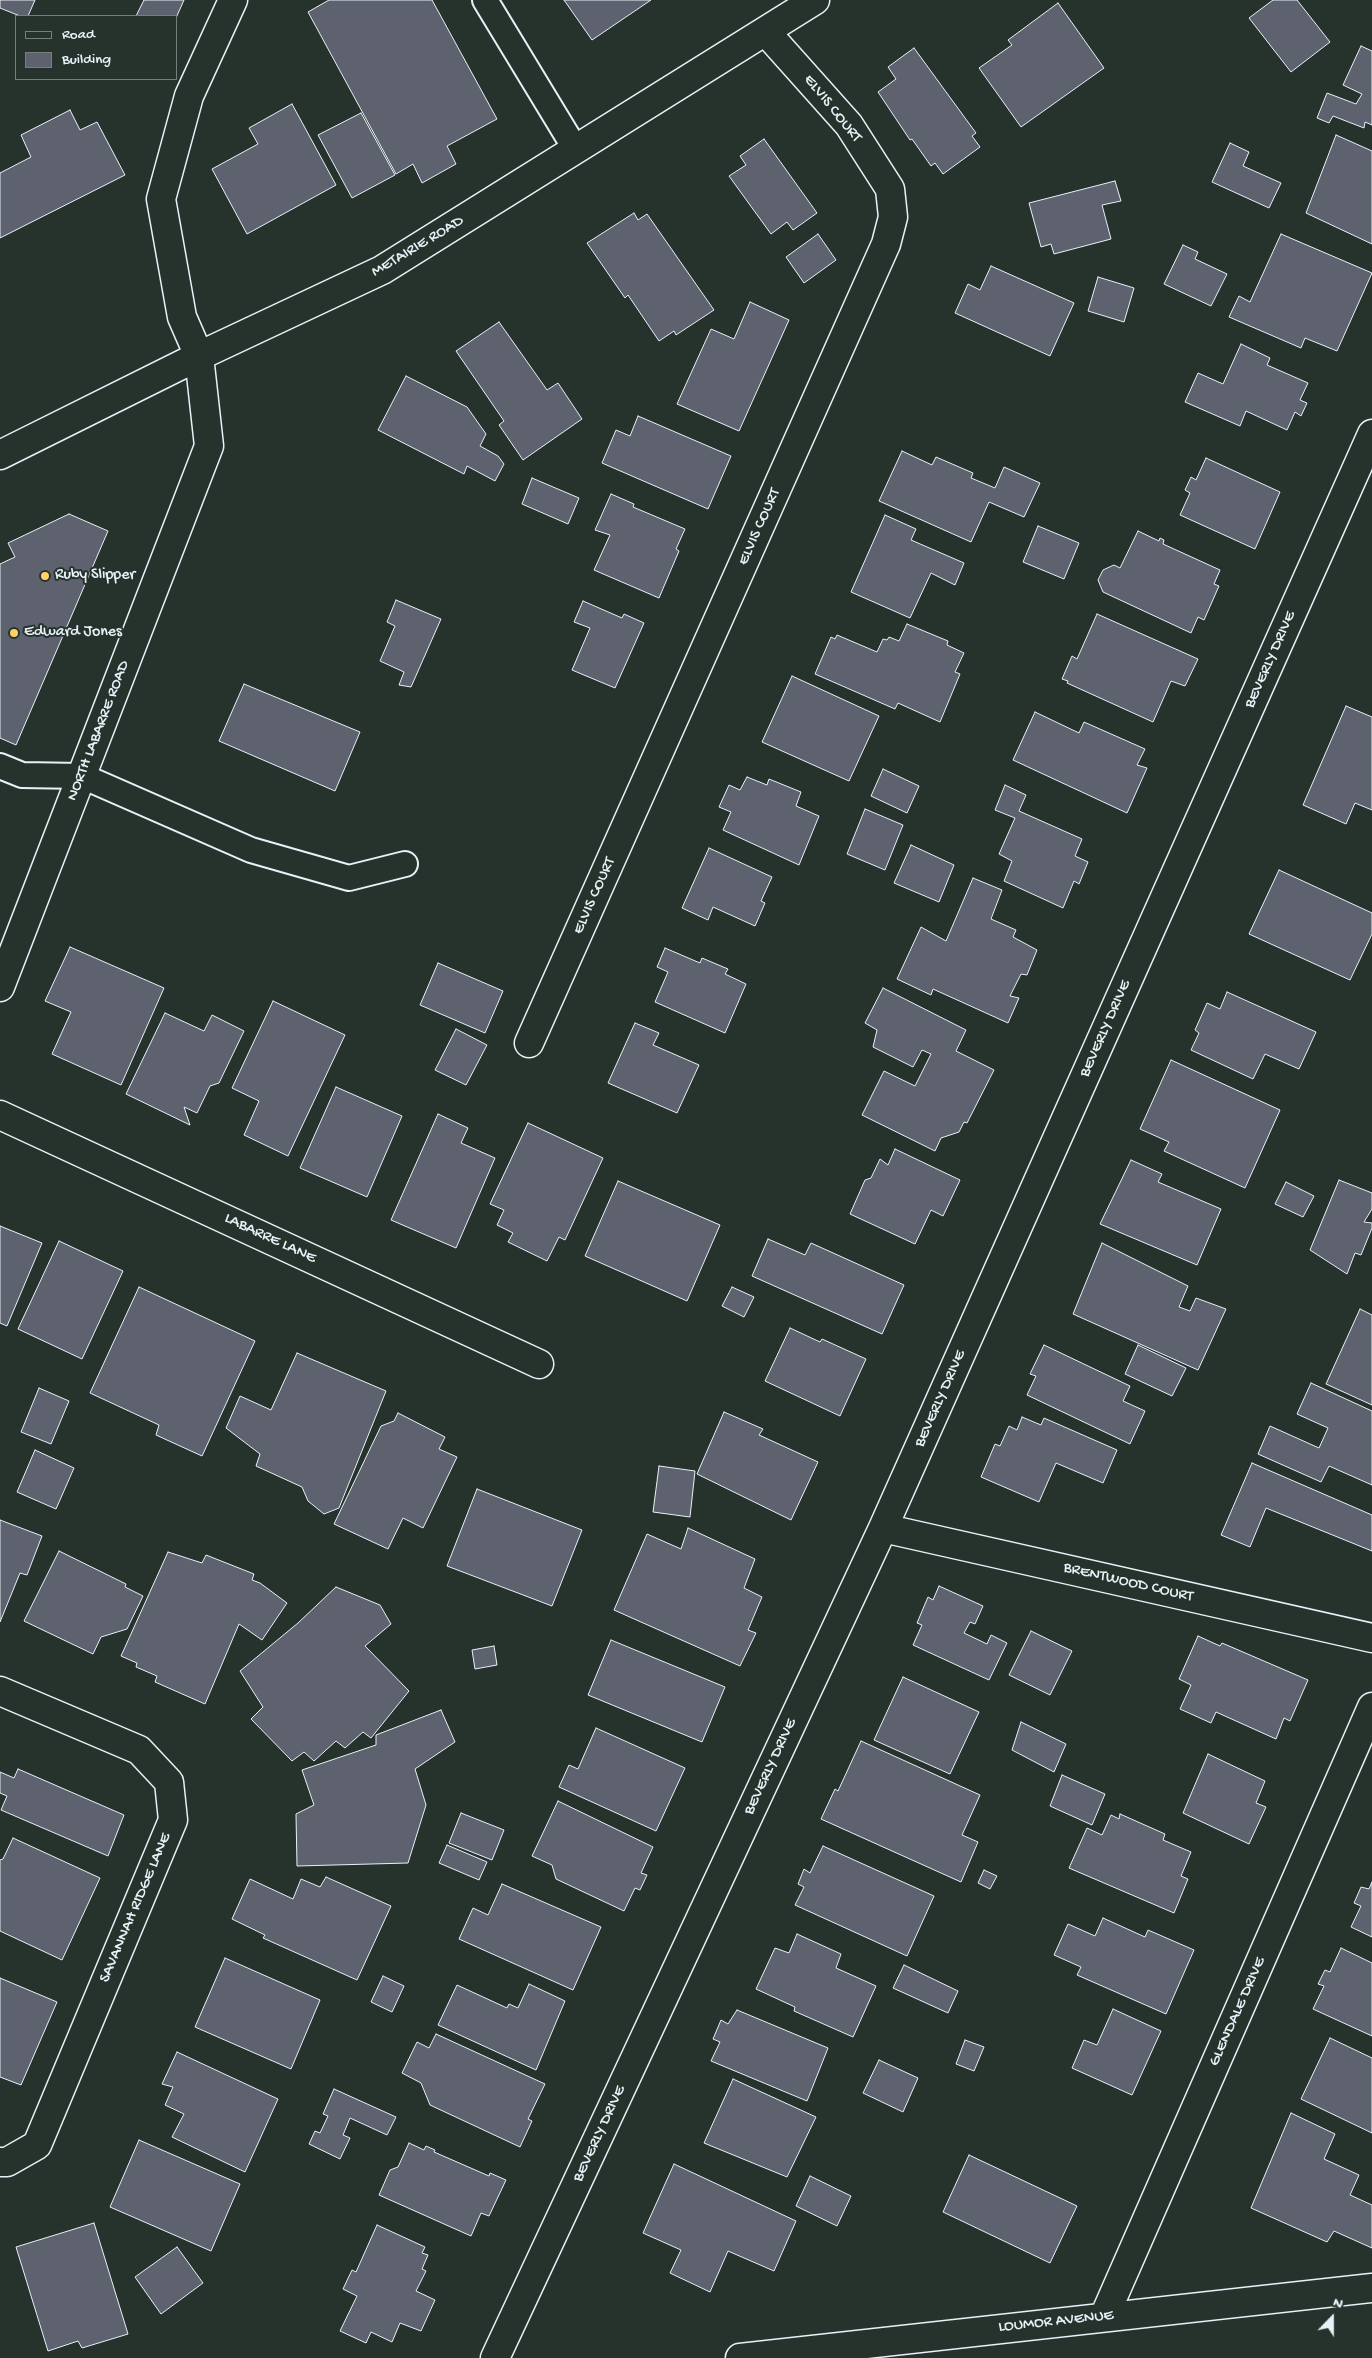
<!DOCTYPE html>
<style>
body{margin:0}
#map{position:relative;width:1372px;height:2358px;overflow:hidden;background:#26332d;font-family:"Gochi Hand",sans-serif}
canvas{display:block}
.legend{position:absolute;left:15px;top:15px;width:162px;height:65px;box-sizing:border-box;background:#26332d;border:1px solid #747f7e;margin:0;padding:6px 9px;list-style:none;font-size:15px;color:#e8f1f8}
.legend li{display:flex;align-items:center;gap:10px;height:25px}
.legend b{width:25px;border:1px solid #747f7e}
.north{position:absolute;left:1307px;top:2293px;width:50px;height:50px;-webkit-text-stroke:4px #26332d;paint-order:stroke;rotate:22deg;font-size:14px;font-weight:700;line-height:20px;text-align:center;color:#e8f1f8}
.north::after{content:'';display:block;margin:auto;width:18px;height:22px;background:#e8f1f8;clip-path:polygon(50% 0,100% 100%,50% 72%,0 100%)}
</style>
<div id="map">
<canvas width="1372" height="2358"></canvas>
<ul class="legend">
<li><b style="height:6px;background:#26332d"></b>Road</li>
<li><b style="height:14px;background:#5e626f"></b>Building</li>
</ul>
<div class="north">N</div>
</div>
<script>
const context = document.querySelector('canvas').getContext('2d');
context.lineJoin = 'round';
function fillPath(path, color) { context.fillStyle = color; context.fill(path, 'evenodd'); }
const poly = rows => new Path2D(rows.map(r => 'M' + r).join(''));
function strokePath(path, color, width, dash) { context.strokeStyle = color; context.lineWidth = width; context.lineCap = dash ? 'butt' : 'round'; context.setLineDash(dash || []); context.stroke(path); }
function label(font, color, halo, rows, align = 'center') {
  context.font = font + ' "Gochi Hand",sans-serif'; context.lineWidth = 4; context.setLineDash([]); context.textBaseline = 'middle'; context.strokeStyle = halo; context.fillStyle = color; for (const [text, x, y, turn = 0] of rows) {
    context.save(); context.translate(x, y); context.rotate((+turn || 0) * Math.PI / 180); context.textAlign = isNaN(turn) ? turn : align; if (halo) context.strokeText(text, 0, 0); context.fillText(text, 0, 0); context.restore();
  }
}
const building = poly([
 [0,0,35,0,28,16,20,16,0,8,0,0],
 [144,0,184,0,176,18,176,16,136,16,144,0],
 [329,0,432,0,497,119,447,146,456,164,422,183,413,164,396,174,308,12,329,0],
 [564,0,651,0,592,40,564,0],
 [1273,0,1297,0,1330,42,1291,72,1249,18,1273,0],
 [1058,3,1104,68,1021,127,979,68,1012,45,1008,40,1058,3],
 [1361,46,1372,51,1372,125,1365,122,1364,128,1333,116,1329,123,1317,118,1327,93,1356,104,1362,94,1343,85,1361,46],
 [914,48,976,133,972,136,980,147,943,174,935,163,931,166,912,139,910,140,878,92,896,79,888,67,914,48],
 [292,104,336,185,247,234,212,169,258,144,249,128,292,104],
 [70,110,80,130,97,122,125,175,0,238,0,173,31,157,21,135,70,110],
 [361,113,395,175,352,198,318,135,361,113],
 [1336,135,1372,151,1372,244,1306,213,1336,135],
 [764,139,817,213,793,230,787,222,771,234,729,176,746,165,740,156,764,139],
 [1230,143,1249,152,1243,166,1281,183,1269,208,1212,182,1230,143],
 [1115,181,1121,201,1102,205,1111,239,1054,254,1051,244,1041,247,1029,203,1115,181],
 [634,213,638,220,647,214,714,310,676,335,674,331,659,341,628,295,625,298,587,243,634,213],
 [818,234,836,260,804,283,786,257,818,234],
 [1281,234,1372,273,1337,351,1305,338,1301,348,1229,317,1239,296,1250,302,1281,234],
 [1183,245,1198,252,1195,259,1227,274,1211,306,1164,284,1183,245],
 [991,266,1074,303,1050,356,955,313,968,284,980,290,991,266],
 [1098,277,1134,288,1124,322,1088,311,1098,277],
 [750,302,789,320,739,431,677,404,711,329,734,339,750,302],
 [499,322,547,390,558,383,582,419,523,460,499,425,504,421,456,351,499,322],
 [1241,344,1270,358,1267,365,1308,383,1300,400,1307,403,1301,416,1295,412,1287,430,1246,411,1240,426,1185,402,1198,373,1223,384,1241,344],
 [406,376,467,407,486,434,480,446,498,456,504,464,495,481,467,466,464,474,378,430,406,376],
 [638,416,731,456,708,509,602,463,616,430,630,436,638,416],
 [902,451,932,465,936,457,973,473,971,478,995,488,1004,467,1040,483,1024,517,989,502,971,542,879,501,902,451],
 [1206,458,1280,492,1255,549,1180,515,1190,493,1185,490,1191,477,1196,480,1206,458],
 [532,478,579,498,568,524,522,504,532,478],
 [611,494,634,504,633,507,685,529,676,549,679,551,659,598,594,570,610,535,595,530,611,494],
 [69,514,108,531,16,745,0,738,0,564,15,557,8,543,69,514],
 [885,515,916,529,911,540,964,563,955,585,931,573,910,618,851,592,885,515],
 [1038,526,1079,543,1064,579,1023,562,1038,526],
 [1138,531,1159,541,1160,538,1164,540,1163,544,1220,570,1214,584,1219,586,1204,620,1198,617,1191,633,1103,592,1098,580,1103,570,1114,565,1120,568,1138,531],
 [396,600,441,619,411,687,399,685,404,672,380,661,395,626,387,622,396,600],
 [583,601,622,618,624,614,644,623,615,688,572,670,590,628,574,622,583,601],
 [1097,614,1198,659,1185,686,1171,681,1153,722,1067,683,1068,681,1062,679,1072,656,1077,659,1097,614],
 [907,624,948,641,947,645,964,653,955,672,960,674,940,722,898,703,895,709,815,674,831,637,835,639,837,635,877,652,883,639,887,640,889,637,899,641,907,624],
 [792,676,879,716,849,781,762,742,792,676],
 [244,684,360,732,335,791,219,741,244,684],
 [1346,706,1372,717,1372,810,1355,803,1346,824,1303,805,1346,706],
 [1035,712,1079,733,1084,722,1145,749,1137,765,1147,768,1127,813,1013,760,1035,712],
 [883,769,919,786,907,813,871,796,883,769],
 [747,777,767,785,769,779,801,792,796,806,819,816,799,865,723,830,731,812,719,807,729,785,740,790,747,777],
 [1005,785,1026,795,1019,811,1082,839,1075,856,1088,862,1079,884,1074,881,1063,908,1004,881,1012,861,999,854,1015,818,995,810,1005,785],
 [865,809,903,825,885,870,847,854,865,809],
 [911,845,954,865,939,902,894,883,911,845],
 [709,848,772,877,761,901,765,903,755,926,713,907,708,920,682,908,709,848],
 [1279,870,1372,913,1372,934,1350,980,1249,934,1279,870],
 [973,878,1002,890,991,919,1016,930,1013,937,1037,950,1027,975,1021,974,1010,996,1019,998,1008,1023,933,989,931,995,897,979,921,927,946,941,973,878],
 [70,947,164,988,121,1085,52,1054,71,1012,45,1001,70,947],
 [665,948,700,963,702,958,728,969,725,974,746,984,725,1033,655,1002,668,972,657,967,665,948],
 [438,963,503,991,485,1033,420,1005,438,963],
 [883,988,966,1030,956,1051,994,1070,967,1123,964,1122,959,1132,941,1138,935,1151,862,1115,884,1071,915,1086,931,1054,922,1050,913,1067,873,1047,877,1030,865,1023,883,988],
 [1227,992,1316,1032,1299,1069,1265,1054,1253,1079,1191,1050,1199,1033,1195,1030,1207,1003,1220,1009,1227,992],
 [273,1001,345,1035,288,1156,244,1135,259,1101,232,1088,273,1001],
 [165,1013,204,1031,212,1015,244,1031,219,1083,210,1086,197,1113,184,1107,190,1125,126,1094,165,1013],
 [635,1023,659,1033,653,1045,699,1065,677,1113,608,1083,635,1023],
 [456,1029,487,1045,466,1085,435,1070,456,1029],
 [1171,1060,1280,1110,1245,1188,1164,1151,1169,1142,1140,1129,1171,1060],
 [336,1087,402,1116,367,1197,300,1168,336,1087],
 [438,1114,468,1128,461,1143,495,1158,456,1248,391,1220,438,1114],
 [528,1123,603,1158,565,1240,559,1237,547,1261,508,1242,513,1233,497,1225,504,1210,490,1204,528,1123],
 [895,1149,960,1180,943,1216,931,1210,915,1244,850,1214,865,1180,871,1178,880,1159,888,1165,895,1149],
 [1131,1160,1162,1174,1158,1182,1221,1209,1197,1265,1100,1224,1131,1160],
 [1339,1180,1372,1193,1372,1209,1364,1222,1372,1223,1372,1228,1361,1255,1355,1253,1347,1274,1310,1250,1339,1180],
 [618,1181,720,1225,687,1301,585,1256,618,1181],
 [1286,1182,1314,1196,1303,1217,1275,1204,1286,1182],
 [0,1226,42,1243,7,1326,0,1323,0,1226],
 [768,1239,805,1255,811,1243,904,1285,882,1334,752,1276,768,1239],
 [59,1241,123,1271,82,1359,18,1329,59,1241],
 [1102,1243,1188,1286,1179,1307,1190,1311,1196,1298,1226,1309,1198,1370,1073,1314,1102,1243],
 [139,1287,255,1341,202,1456,156,1435,159,1425,90,1393,139,1287],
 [732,1287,754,1297,744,1317,722,1306,732,1287],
 [1360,1309,1372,1315,1372,1405,1326,1384,1360,1309],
 [790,1328,820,1342,822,1339,866,1359,840,1416,765,1381,790,1328],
 [1044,1345,1130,1386,1123,1401,1145,1411,1130,1444,1027,1395,1036,1376,1030,1374,1044,1345],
 [1138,1345,1186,1368,1172,1396,1125,1374,1138,1345],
 [297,1353,386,1391,339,1508,324,1514,308,1501,302,1487,256,1466,260,1454,226,1428,240,1396,271,1410,297,1353],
 [1311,1383,1372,1411,1372,1485,1329,1466,1321,1482,1258,1454,1270,1426,1319,1448,1328,1428,1297,1414,1311,1383],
 [39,1388,69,1401,51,1444,21,1432,39,1388],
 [724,1412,763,1429,759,1435,818,1462,791,1520,697,1474,724,1412],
 [398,1413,445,1437,439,1449,457,1457,423,1528,403,1518,388,1549,334,1524,381,1426,394,1421,398,1413],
 [1022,1417,1041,1425,1044,1418,1117,1450,1103,1483,1056,1463,1039,1502,981,1477,995,1444,1000,1446,1009,1426,1017,1430,1022,1417],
 [35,1450,74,1468,56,1509,17,1492,35,1450],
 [1252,1463,1372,1515,1372,1551,1266,1508,1250,1547,1221,1535,1252,1463],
 [659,1466,695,1471,690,1517,653,1512,659,1466],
 [477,1489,582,1530,552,1606,447,1566,477,1489],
 [0,1520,42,1536,27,1575,20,1573,0,1622,0,1520],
 [688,1528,755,1559,744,1588,762,1597,748,1630,756,1633,740,1666,614,1610,647,1534,681,1549,688,1528],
 [59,1551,126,1584,125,1587,143,1596,127,1629,101,1637,93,1654,24,1621,59,1551],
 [168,1552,202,1563,206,1555,254,1574,252,1580,260,1583,287,1603,262,1640,239,1624,205,1704,155,1682,157,1676,136,1667,137,1663,121,1656,168,1552],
 [939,1586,983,1606,975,1624,970,1622,964,1633,987,1644,991,1635,1007,1643,989,1680,913,1645,922,1625,917,1623,928,1597,933,1600,939,1586],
 [336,1587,380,1605,391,1624,365,1646,409,1691,371,1738,363,1732,345,1748,336,1741,314,1761,304,1752,292,1761,251,1719,263,1707,240,1671,298,1623,336,1587],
 [1031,1631,1072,1651,1050,1695,1009,1675,1031,1631],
 [1198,1636,1220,1646,1222,1643,1308,1680,1290,1721,1284,1718,1276,1739,1216,1712,1211,1723,1180,1709,1191,1685,1179,1679,1198,1636],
 [611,1640,725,1687,702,1742,588,1695,611,1640],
 [494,1646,497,1665,475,1669,472,1650,494,1646],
 [903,1677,979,1712,950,1774,874,1740,903,1677],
 [441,1710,455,1742,415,1769,426,1805,408,1863,297,1866,296,1814,314,1805,302,1770,376,1745,376,1735,441,1710],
 [1021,1722,1066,1744,1054,1772,1012,1750,1021,1722],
 [596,1728,685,1768,656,1831,559,1787,569,1765,578,1769,596,1728],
 [861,1741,980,1795,962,1835,978,1842,961,1882,821,1819,835,1789,838,1791,861,1741],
 [1208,1754,1265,1781,1256,1803,1266,1807,1249,1844,1183,1813,1208,1754],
 [18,1769,124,1815,108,1856,1,1810,7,1796,0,1793,0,1772,14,1778,18,1769],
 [1062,1775,1105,1794,1092,1825,1050,1806,1062,1775],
 [558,1801,653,1847,641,1873,647,1875,640,1890,635,1888,624,1911,556,1879,552,1865,532,1856,558,1801],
 [461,1813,504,1830,492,1860,449,1843,461,1813],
 [1120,1814,1165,1834,1163,1840,1191,1852,1181,1876,1188,1879,1174,1913,1069,1868,1087,1828,1102,1835,1111,1815,1119,1819,1120,1814],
 [13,1838,100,1878,62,1960,0,1931,0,1860,3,1859,13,1838],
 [447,1845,487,1862,479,1880,439,1863,447,1845],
 [823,1846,934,1896,907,1956,795,1905,804,1887,798,1884,804,1869,810,1873,823,1846],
 [984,1870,997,1876,990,1889,978,1883,984,1870],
 [326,1877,391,1906,357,1980,263,1938,265,1935,232,1919,250,1879,293,1899,301,1879,320,1887,326,1877],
 [1372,1882,1372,1937,1351,1927,1361,1906,1354,1903,1361,1887,1369,1889,1372,1882],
 [502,1884,601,1927,573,1990,459,1939,473,1908,488,1915,502,1884],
 [1103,1918,1145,1937,1148,1930,1194,1950,1166,2014,1077,1975,1081,1967,1054,1955,1068,1924,1095,1936,1103,1918],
 [797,1934,841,1954,836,1968,876,1986,853,2037,794,2011,795,2007,756,1989,775,1948,789,1953,797,1934],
 [1341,1948,1372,1963,1372,2036,1313,2009,1324,1986,1318,1984,1325,1970,1330,1972,1341,1948],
 [225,1958,320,2000,291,2069,195,2027,225,1958],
 [904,1965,958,1991,948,2013,893,1988,904,1965],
 [383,1976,404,1986,392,2012,371,2002,383,1976],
 [0,1978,57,2002,21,2085,0,2077,0,1978],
 [529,1984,565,2001,536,2070,438,2025,457,1985,507,2008,509,2004,518,2008,529,1984],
 [1113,2009,1161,2031,1132,2095,1072,2068,1084,2040,1097,2045,1113,2009],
 [737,2010,828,2048,807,2101,711,2061,720,2042,713,2039,721,2020,728,2024,737,2010],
 [436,2034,545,2084,528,2119,532,2121,520,2147,430,2105,421,2083,402,2073,417,2042,429,2048,436,2034],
 [1330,2038,1372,2058,1372,2133,1301,2099,1330,2038],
 [965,2040,984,2047,974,2071,956,2064,965,2040],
 [177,2052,278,2099,245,2172,172,2137,184,2114,165,2105,173,2087,162,2084,177,2052],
 [879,2060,918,2078,903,2112,863,2093,879,2060],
 [733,2079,816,2117,787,2177,704,2143,733,2079],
 [334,2089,396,2117,387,2135,350,2118,343,2135,350,2138,340,2159,309,2144,315,2131,320,2133,328,2116,323,2114,334,2089],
 [1291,2113,1335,2134,1324,2159,1359,2175,1350,2195,1372,2205,1372,2248,1334,2231,1327,2242,1251,2208,1291,2113],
 [139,2140,240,2184,211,2251,110,2207,139,2140],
 [409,2143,424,2150,426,2146,435,2150,434,2152,489,2176,490,2173,506,2180,489,2216,481,2213,471,2236,379,2195,390,2170,398,2167,409,2143],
 [969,2155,1077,2206,1050,2263,943,2212,969,2155],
 [674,2164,796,2221,774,2271,728,2251,710,2292,670,2273,681,2250,643,2233,674,2164],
 [810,2176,851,2196,837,2226,796,2206,810,2176],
 [94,2223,128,2334,82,2348,78,2341,48,2351,16,2247,94,2223],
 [377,2225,425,2247,422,2253,428,2255,422,2269,426,2271,416,2291,435,2300,421,2331,400,2323,392,2342,371,2332,366,2343,340,2331,357,2296,343,2289,352,2270,356,2272,377,2225],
 [177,2247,203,2283,161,2314,135,2277,177,2247]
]);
fillPath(building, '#5e626f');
strokePath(building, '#e8f1f8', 1);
const lane = poly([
 [485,0,576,150],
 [0,766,22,775,82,776,251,850,349,878,405,864]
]);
const street = poly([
 [199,356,182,317,161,199,189,96,233,0],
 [529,1043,886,244,893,217,890,189,849,125,766,32],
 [0,1115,539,1364],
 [883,1528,1372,1638],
 [0,1691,139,1750,169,1782,173,1820,37,2145,7,2162,0,2162],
 [1104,2317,1372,1707],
 [495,2358,883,1528,1372,434],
 [740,2358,1372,2288]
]);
const secondary = poly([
 [0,455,199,356,382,270,815,0],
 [0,987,209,446,199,356]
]);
strokePath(lane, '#e8f1f8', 28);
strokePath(street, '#e8f1f8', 31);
strokePath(secondary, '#e8f1f8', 31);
strokePath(lane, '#26332d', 24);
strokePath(street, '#26332d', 28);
strokePath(secondary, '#26332d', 28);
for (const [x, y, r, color] of [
 [45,576,5,"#ffd166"],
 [14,633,5,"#ffd166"]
]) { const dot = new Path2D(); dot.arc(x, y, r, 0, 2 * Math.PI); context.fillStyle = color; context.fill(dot); strokePath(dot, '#26332d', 2); }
label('16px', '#e8f1f8', '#26332d', [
 ["ELVIS COURT",832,109,51],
 ["METAIRIE ROAD",418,247,-31],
 ["ELVIS COURT",760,527,-66],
 ["BEVERLY DRIVE",1271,660,-66],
 ["NORTH LABARRE ROAD",99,731,-69],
 ["ELVIS COURT",595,896,-66],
 ["BEVERLY DRIVE",1106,1029,-66],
 ["LABARRE LANE",270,1239,25],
 ["BEVERLY DRIVE",941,1399,-66],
 ["BRENTWOOD COURT",1128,1583,13],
 ["BEVERLY DRIVE",771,1767,-65],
 ["SAVANNAH RIDGE LANE",136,1908,-67],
 ["GLENDALE DRIVE",1238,2012,-66],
 ["BEVERLY DRIVE",600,2134,-65],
 ["LOUMOR AVENUE",1056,2322,-6]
]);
label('16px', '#e8f1f8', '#26332d', [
 ["Ruby Slipper",55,576],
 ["Edward Jones",24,633]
], 'left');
</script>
